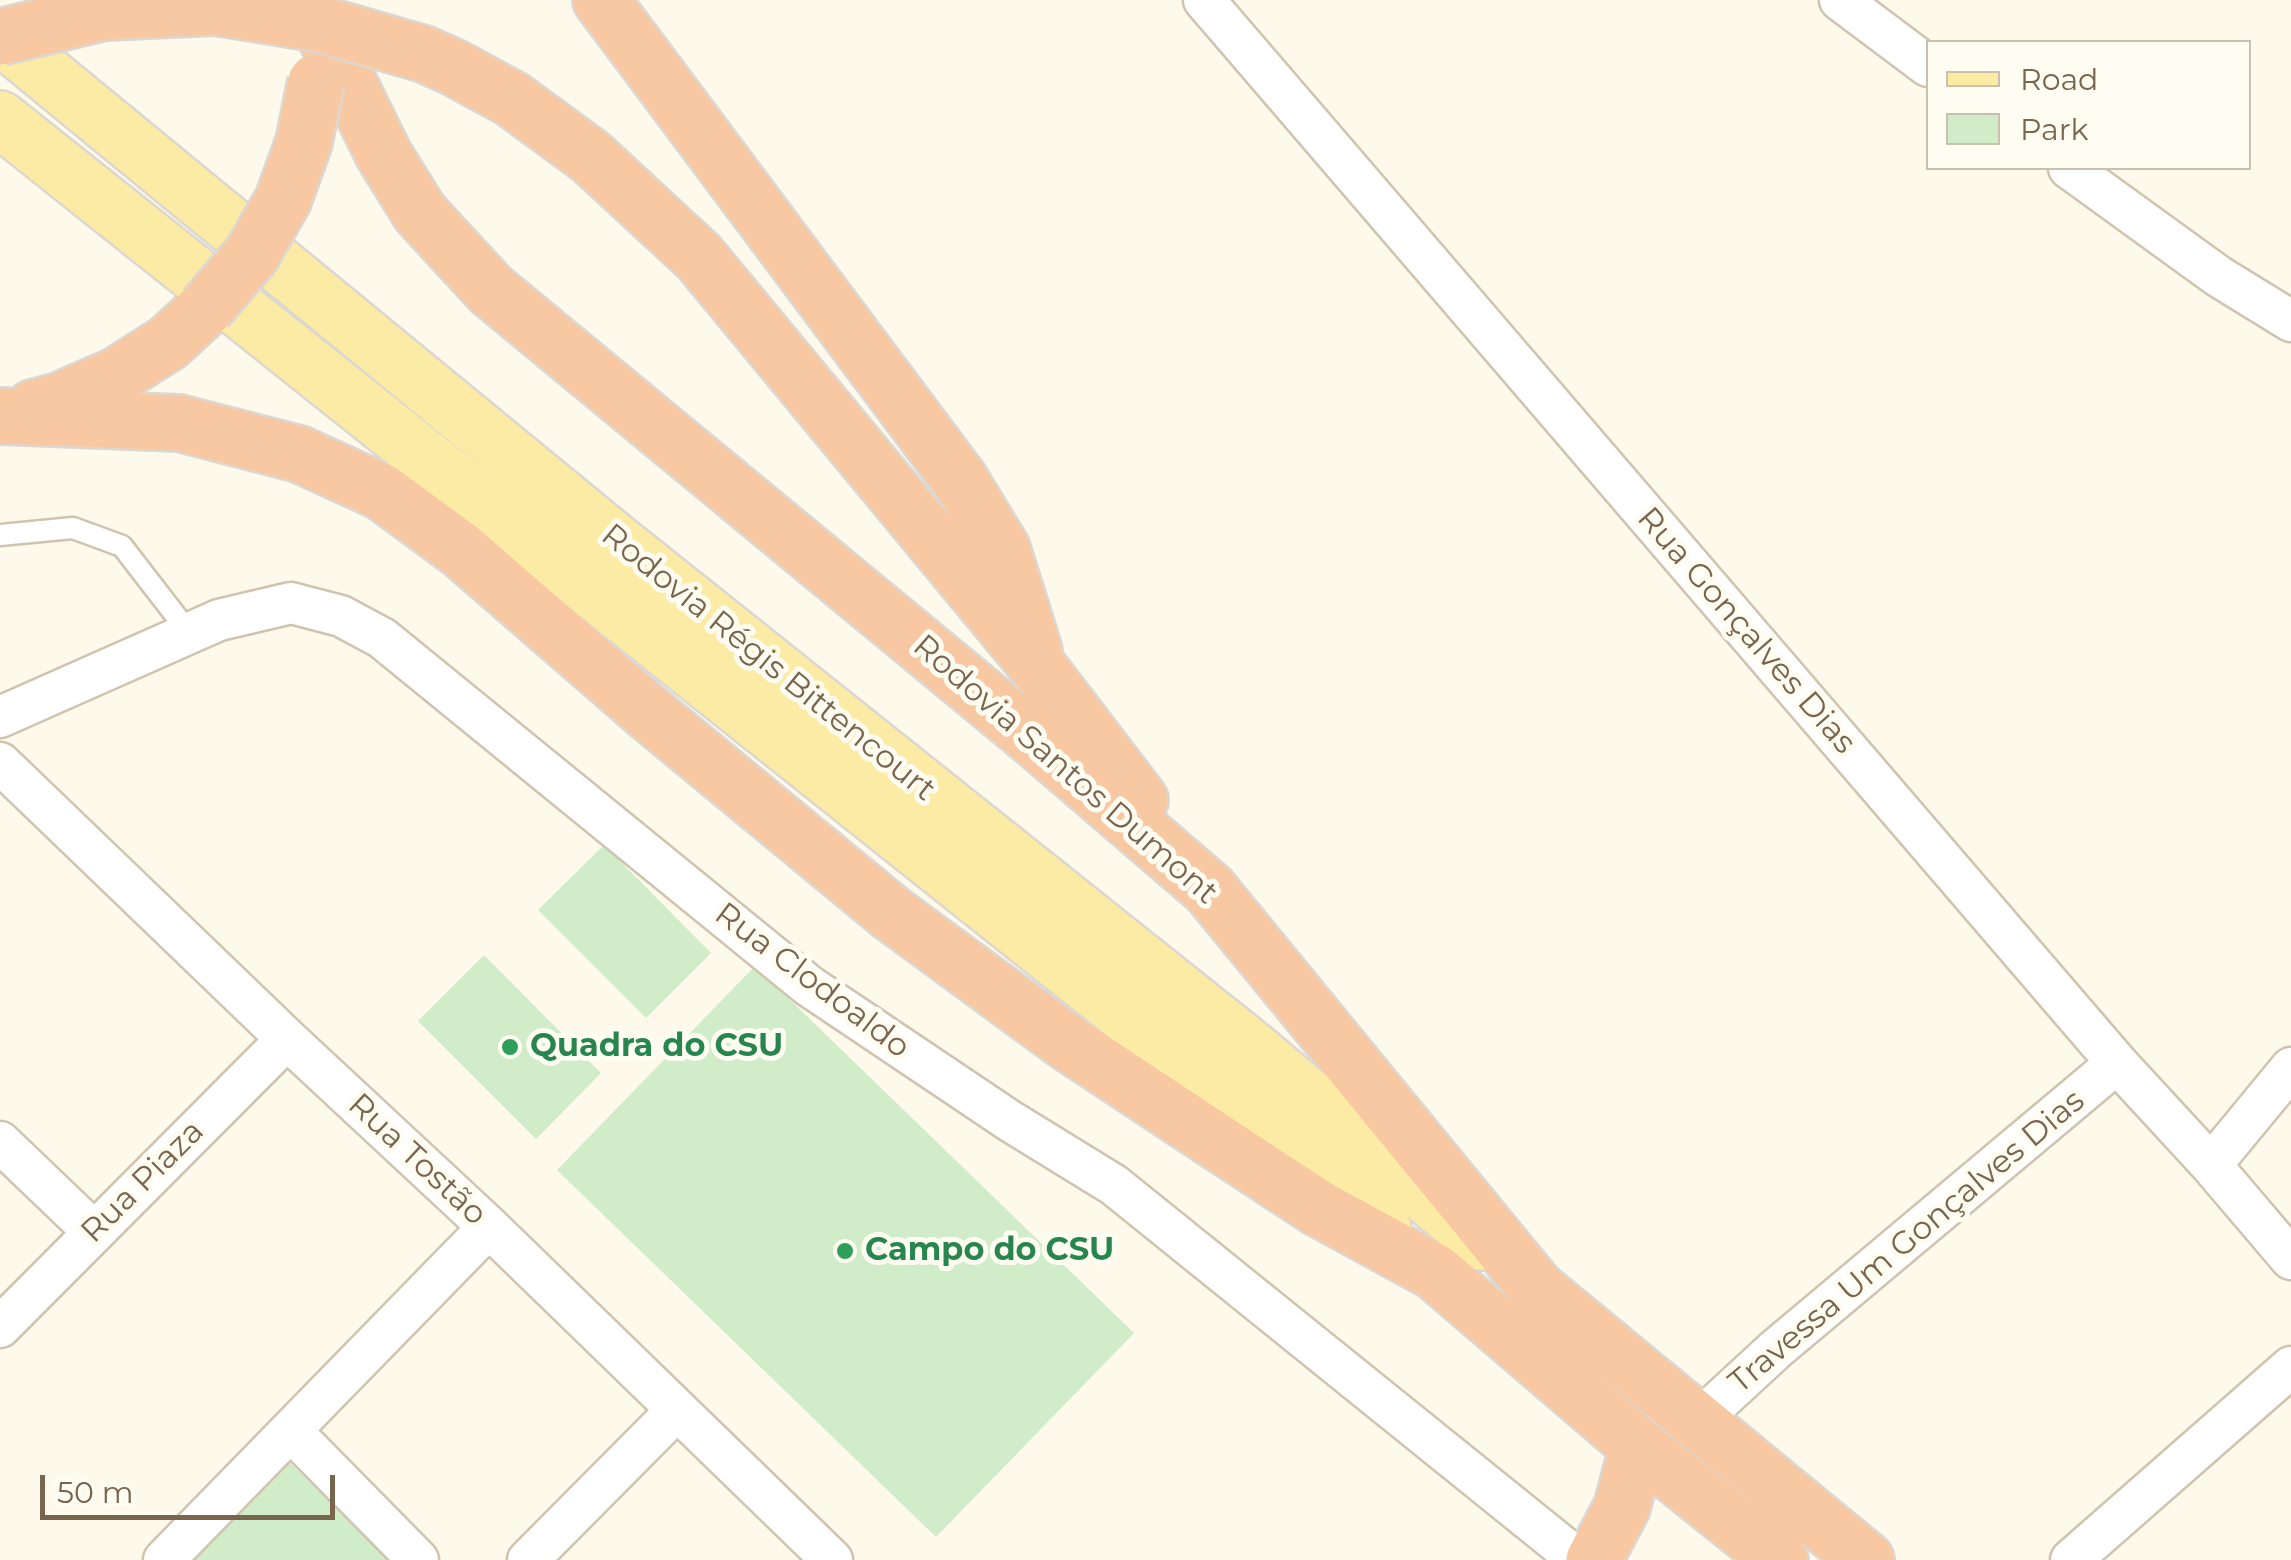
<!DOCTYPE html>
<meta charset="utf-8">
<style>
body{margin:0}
#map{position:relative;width:2291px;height:1560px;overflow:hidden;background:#fdf9eb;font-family:Montserrat,sans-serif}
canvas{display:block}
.legend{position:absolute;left:1926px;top:40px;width:325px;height:130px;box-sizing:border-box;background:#fffcf2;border:2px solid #c9c0b0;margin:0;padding:12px 18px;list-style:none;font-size:30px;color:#79654d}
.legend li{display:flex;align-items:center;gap:20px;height:50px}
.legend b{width:50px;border:2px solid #c9c0b0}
.scale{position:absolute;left:40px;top:1475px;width:295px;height:45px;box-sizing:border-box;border:5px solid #79654d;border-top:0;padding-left:12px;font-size:30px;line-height:35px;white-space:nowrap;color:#79654d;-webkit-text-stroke:8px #fffcf2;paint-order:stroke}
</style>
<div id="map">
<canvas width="2291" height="1560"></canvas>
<ul class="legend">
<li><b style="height:12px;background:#fbeba4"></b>Road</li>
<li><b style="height:28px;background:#d0ecc8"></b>Park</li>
</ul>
<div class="scale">50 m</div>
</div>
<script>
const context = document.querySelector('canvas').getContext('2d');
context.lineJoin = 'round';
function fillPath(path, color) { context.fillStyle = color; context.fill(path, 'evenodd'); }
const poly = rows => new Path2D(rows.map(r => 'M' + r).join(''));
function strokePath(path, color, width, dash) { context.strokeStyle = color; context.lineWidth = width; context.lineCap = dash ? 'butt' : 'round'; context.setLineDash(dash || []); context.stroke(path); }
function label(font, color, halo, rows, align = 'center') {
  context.font = font + ' Montserrat,sans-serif'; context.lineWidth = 10; context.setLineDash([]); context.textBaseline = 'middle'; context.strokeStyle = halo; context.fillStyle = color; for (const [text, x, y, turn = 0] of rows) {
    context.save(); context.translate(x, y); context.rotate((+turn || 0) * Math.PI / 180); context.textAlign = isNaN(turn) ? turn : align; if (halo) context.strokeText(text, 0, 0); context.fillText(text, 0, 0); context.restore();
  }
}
fillPath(poly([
 [604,845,711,953,646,1018,538,910],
 [484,955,601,1073,536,1139,418,1021],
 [755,966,1134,1333,936,1537,557,1170],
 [282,1455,390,1560,179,1560]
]), '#d0ecc8');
const lane = poly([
 [0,535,73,528,122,546,190,634]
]);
const street = poly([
 [1204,0,2117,1063,2211,1165,2291,1259],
 [1840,0,1928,66],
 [2069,168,2218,276,2291,321],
 [0,717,219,620,291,603,341,616,382,638,809,986,1010,1121,1114,1185,1579,1560],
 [0,763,287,1039,489,1227,832,1560],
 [0,1142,93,1231],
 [2211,1165,2291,1068],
 [0,1327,287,1039],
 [1698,1421,1776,1349,2117,1063],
 [291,1431,418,1560],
 [164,1560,489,1227],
 [528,1560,677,1410],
 [2071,1560,2291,1367]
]);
const primary = poly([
 [0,36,610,537,1252,1049,1481,1242],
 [0,119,1217,1088,1383,1228]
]);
const highway = poly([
 [601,0,960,480,1002,549,1034,651],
 [318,21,384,155,420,213,491,290,1031,736,1209,889,1537,1289,1866,1560],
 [455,68,512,99,591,157,699,257,1039,668,1140,800],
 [33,408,59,401,116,376,168,343,206,308],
 [0,416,179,423,299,454,382,492,461,550,650,714,891,913,1068,1043,1219,1143,1318,1208,1435,1272,1638,1446,1780,1560],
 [1594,1560,1622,1507,1638,1446]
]);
strokePath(lane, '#d0c4af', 25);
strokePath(street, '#d0c4af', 45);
strokePath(primary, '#dcd7d1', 60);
strokePath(highway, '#dcd7d1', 60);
strokePath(lane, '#fff', 20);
strokePath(street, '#fff', 40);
strokePath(primary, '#fbeba4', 55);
strokePath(highway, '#f7c8a2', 55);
const highwayBridge = poly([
 [0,37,104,12,215,7,320,24,424,54,455,68],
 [206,308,252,254,283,200,304,142,316,82]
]);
strokePath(highwayBridge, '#dcd7d1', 60, []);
strokePath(highwayBridge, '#f7c8a2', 55);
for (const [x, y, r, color] of [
 [510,1047,10,"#2e9e5b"],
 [845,1251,10,"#2e9e5b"]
]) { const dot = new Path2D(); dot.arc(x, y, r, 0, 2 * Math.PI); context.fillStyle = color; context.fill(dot); strokePath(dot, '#fffcf2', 4); }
label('32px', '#79654d', '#fffcf2', [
 ["Rua Gonçalves Dias",1746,631,49],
 ["Rodovia Régis Bittencourt",768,663,39],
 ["Rodovia Santos Dumont",1065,770,41],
 ["Rua Clodoaldo",812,981,37],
 ["Rua Tostão",417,1160,43],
 ["Rua Piaza",143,1182,-45],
 ["Travessa Um Gonçalves Dias",1907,1242,-40]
]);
label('bold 32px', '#27864d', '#fffcf2', [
 ["Quadra do CSU",530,1047],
 ["Campo do CSU",865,1251]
], 'left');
</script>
